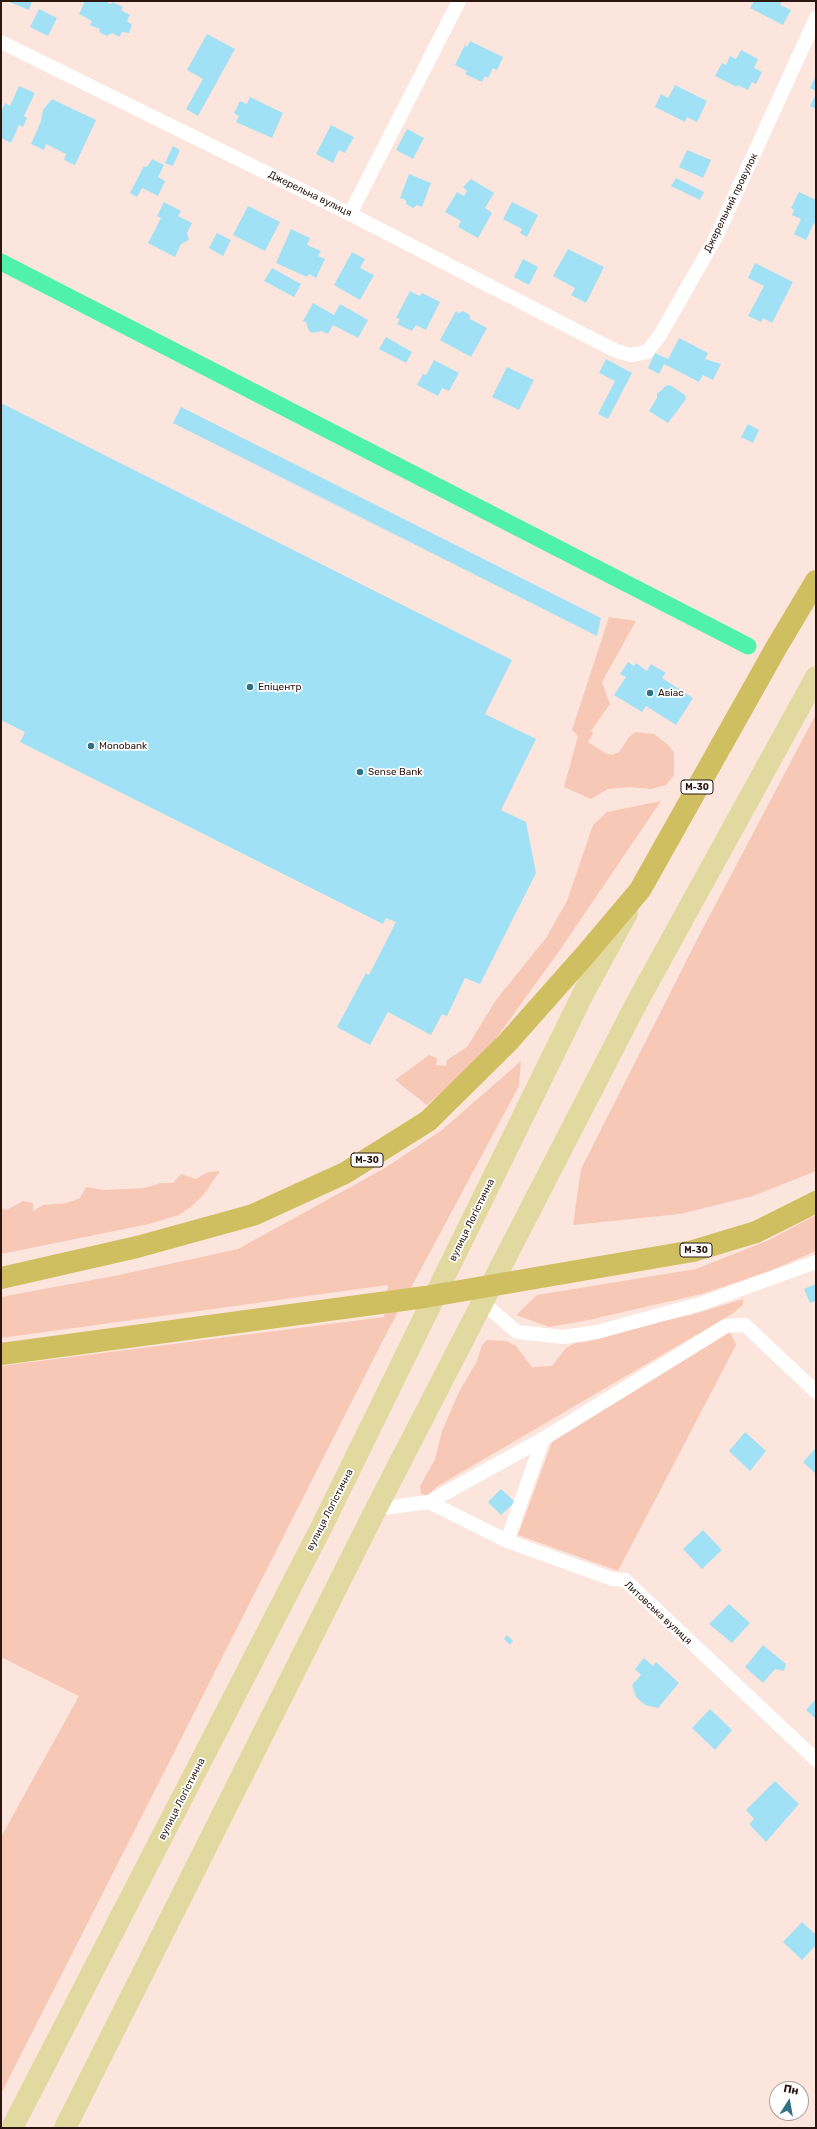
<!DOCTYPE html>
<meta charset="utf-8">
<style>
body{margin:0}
#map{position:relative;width:817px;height:2129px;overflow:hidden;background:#fce5dc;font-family:Rubik,sans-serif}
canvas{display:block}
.frame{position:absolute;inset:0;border:2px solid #2b1710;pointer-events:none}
.north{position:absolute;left:769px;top:2081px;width:40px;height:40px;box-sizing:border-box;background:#fff;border:1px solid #aaa29f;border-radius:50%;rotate:11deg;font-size:11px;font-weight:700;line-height:16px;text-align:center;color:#2b1710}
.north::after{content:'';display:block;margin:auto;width:14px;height:18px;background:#2f7083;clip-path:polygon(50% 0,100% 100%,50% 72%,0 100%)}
</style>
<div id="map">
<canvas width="817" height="2129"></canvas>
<div class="frame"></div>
<div class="north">Пн</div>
</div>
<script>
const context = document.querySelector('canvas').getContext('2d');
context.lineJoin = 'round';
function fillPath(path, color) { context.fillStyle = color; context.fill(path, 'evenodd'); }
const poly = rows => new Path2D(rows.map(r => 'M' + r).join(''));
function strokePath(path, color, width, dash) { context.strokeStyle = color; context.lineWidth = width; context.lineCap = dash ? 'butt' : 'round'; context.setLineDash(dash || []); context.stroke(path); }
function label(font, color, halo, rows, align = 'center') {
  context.font = font + ' Rubik,sans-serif'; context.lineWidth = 3.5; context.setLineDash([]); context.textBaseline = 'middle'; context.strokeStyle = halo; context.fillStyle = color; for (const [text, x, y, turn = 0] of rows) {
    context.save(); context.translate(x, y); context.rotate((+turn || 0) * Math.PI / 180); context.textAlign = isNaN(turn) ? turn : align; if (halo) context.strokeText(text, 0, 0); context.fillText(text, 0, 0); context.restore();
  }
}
fillPath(poly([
 [609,617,636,621,602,682,610,704,591,731,593,734,588,742,607,754,613,755,620,751,629,737,635,732,654,734,668,745,674,753,674,775,666,785,651,789,630,787,608,789,591,799,564,787,578,736,572,730],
 [816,714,816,1171,753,1196,680,1214,573,1225,581,1169,702,930],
 [661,801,562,947,485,1054,427,1105,395,1080,429,1055,437,1058,436,1065,446,1066,447,1060,467,1047,496,1000,546,938,567,901,593,825,607,812],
 [521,1061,519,1086,383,1340,1,2094,1,1837,79,1696,1,1657,1,1366,384,1317,388,1285,1,1338,1,1297,119,1275,238,1249,385,1168,442,1130],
 [220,1171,205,1193,192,1206,179,1215,149,1224,1,1254,1,1208,6,1210,23,1201,33,1203,33,1211,43,1205,67,1203,80,1198,86,1187,104,1190,144,1188,161,1183,173,1183,181,1174,196,1179,208,1172],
 [816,1215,816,1251,772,1270,702,1294,584,1321,549,1327,516,1315,537,1295,696,1269,769,1240],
 [743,1299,743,1305,732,1314,438,1486,427,1496,421,1493,420,1486,435,1459,442,1431,459,1392,477,1361,482,1345,487,1340,506,1341,516,1346,532,1367,552,1366,566,1348,575,1343,586,1342,616,1331,691,1315],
 [730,1332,736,1345,618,1571,518,1535,552,1442]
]), '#f8c8b7');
strokePath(poly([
 [1,262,748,646]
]), '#50f2ab', 17);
fillPath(poly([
 [7,1,32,1,29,10],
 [85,1,105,1,111,4,112,2,123,7,121,10,130,15,127,21,132,25,129,33,122,32,119,37,112,33,107,36,99,32,100,29,90,25,92,21,79,14],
 [754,1,782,1,780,5,791,10,783,25,750,8],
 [39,9,57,18,48,36,30,27],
 [207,34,235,49,198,116,186,109,203,79,187,70],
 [470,41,503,57,497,70,493,68,488,78,485,76,482,82,465,74,467,71,455,65,465,45,467,47],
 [741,50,758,59,754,68,762,72,756,84,752,82,748,90,738,85,737,87,715,76,722,63,726,65,730,56,736,59],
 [816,76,816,91,810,88],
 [675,85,707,101,697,122,687,117,685,122,655,107,661,94,668,98],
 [19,86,35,93,24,116,27,118,23,127,19,125,11,143,1,138,1,112,5,103,10,106],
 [816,94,816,109,810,106],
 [250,97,283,113,272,138,236,122,239,116,234,113,240,101,247,104],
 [52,99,96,120,75,165,64,160,66,154,46,144,44,150,31,144,41,121,43,110],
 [331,125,354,137,345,153,339,150,333,163,316,154],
 [407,129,424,138,413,159,396,150],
 [173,146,180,150,173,166,165,163],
 [687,150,711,160,703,178,679,167],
 [152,159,164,165,158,177,165,181,158,196,142,188,137,197,130,193,144,166,147,167],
 [409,174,431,183,422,207,417,205,413,208,406,204,406,200,400,198],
 [676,178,704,192,700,200,671,186],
 [471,179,494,193,485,208,492,213,478,238,458,227,461,221,445,212,457,192,464,196,467,191,463,187],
 [799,192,816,200,816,225,814,223,806,240,794,234,801,219,792,215,794,210,791,208],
 [164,202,181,211,178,216,192,223,187,233,189,240,181,244,175,257,148,243,161,218,157,216],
 [512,202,538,215,527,237,520,233,522,229,503,219],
 [248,206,280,222,265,251,233,235],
 [291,229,310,238,307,245,321,251,318,256,325,259,316,278,309,274,307,277,276,263],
 [217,233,231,240,223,256,209,248],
 [568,249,604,267,586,303,571,295,575,288,553,276],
 [352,252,365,259,360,268,374,275,360,300,334,285],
 [523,259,538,267,529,285,514,277],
 [755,263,793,282,772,323,763,318,761,322,748,316,764,286,748,278],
 [272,268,301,284,294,297,264,281],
 [410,291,420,296,422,293,440,302,426,330,416,325,412,331,397,324,400,319,396,318],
 [313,303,334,315,340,304,368,320,358,338,333,325,328,334,322,331,312,333,309,331,306,322,303,321],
 [456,311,459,313,463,311,470,315,470,319,487,328,471,357,440,340],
 [386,337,412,352,406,363,379,349],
 [679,338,708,353,705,359,721,364,713,380,703,375,699,382,664,364,659,374,648,368,655,353,668,359],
 [606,359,632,373,608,419,598,414,615,381,599,373],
 [434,360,459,373,449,391,442,388,438,396,417,385,423,374,426,375],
 [507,367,534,380,519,410,492,397],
 [670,385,685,395,686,399,668,423,649,411,657,398,657,393,661,391,665,386],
 [1,403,512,660,485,714,536,739,501,810,526,822,536,873,480,984,465,978,447,1016,442,1014,431,1035,388,1012,370,1045,337,1027,366,973,369,975,396,922,386,918,383,924,20,742,25,732,1,720],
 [181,407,601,618,597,636,173,423],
 [748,424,759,430,753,443,741,437],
 [628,662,634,666,636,663,647,671,651,664,666,673,662,678,693,698,676,725,646,706,642,712,614,695,626,677,620,674],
 [816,1284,816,1301,810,1303,804,1289],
 [745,1432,766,1451,750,1471,729,1451],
 [816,1448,816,1474,803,1462],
 [501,1489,515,1502,501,1515,488,1502],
 [703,1530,722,1550,702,1569,683,1549],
 [729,1604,750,1623,732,1643,709,1624],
 [507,1635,513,1641,510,1645,504,1639],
 [763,1645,786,1664,784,1671,775,1669,763,1683,745,1667],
 [644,1658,653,1666,656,1662,679,1683,658,1708,645,1705,636,1697,632,1685,641,1675,635,1669],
 [816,1699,816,1719,806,1710],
 [710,1709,732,1730,715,1750,692,1728],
 [775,1781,799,1804,766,1842,749,1824,754,1819,746,1810],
 [802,1922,816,1935,816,1945,802,1960,783,1942]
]), '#a1e1f6');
strokePath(poly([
 [1,42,350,214,616,351,631,355,647,352,660,335,716,237,816,18],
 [350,214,459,1],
 [483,1303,517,1332,563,1337,597,1332,700,1304,816,1262],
 [429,1502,543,1439,726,1326,745,1325,816,1392],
 [376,1509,429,1502,507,1541,612,1579,625,1580,816,1760],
 [507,1541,543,1439]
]), '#fff', 14);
strokePath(poly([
 [12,2128,322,1526,584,992,627,913],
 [65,2128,376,1509,635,1006,816,677]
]), '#e2d9a0', 22);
strokePath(poly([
 [1,1278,137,1247,253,1215,345,1173,428,1121,507,1043,586,954,640,890,776,648,816,581],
 [1,1354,425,1297,693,1251,756,1232,816,1202]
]), '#cfbf60', 22);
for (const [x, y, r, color] of [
 [250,687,4,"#2f7083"],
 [650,693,4,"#2f7083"],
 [91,746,4,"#2f7083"],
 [360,772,4,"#2f7083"]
]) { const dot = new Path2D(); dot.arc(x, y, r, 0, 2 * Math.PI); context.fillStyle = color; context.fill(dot); strokePath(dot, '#fff', 1.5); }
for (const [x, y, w] of [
 [697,787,32],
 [367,1160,32],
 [696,1250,32]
]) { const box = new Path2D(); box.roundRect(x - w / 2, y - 7, w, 14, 3); context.fillStyle = '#fff'; context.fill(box); strokePath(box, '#2b1710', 1); }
label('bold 9px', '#2b1710', null, [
 ["М-30",697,787],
 ["М-30",367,1160],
 ["М-30",696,1250]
]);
label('10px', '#2b1710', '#fff', [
 ["Джерельна вулиця",310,194,26],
 ["Джерельний провулок",731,203,-64],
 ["вулиця Логістична",472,1220,-64],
 ["вулиця Логістична",330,1510,-63],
 ["Литовська вулиця",658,1613,43],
 ["вулиця Логістична",182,1799,-63]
]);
label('10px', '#2b1710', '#fff', [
 ["Епіцентр",258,687],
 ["Авіас",658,693],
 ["Monobank",99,746],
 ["Sense Bank",368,772]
], 'left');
</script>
